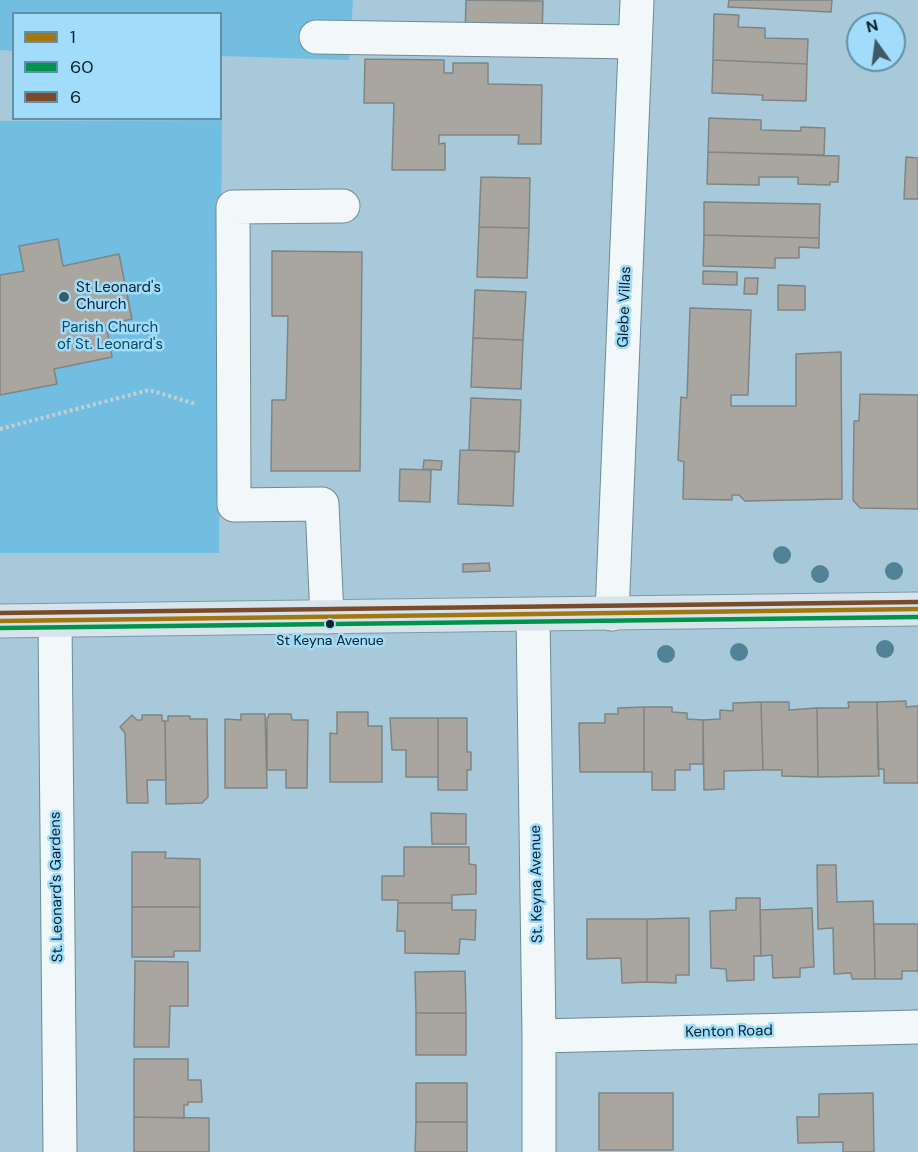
<!DOCTYPE html>
<style>
body{margin:0}
#map{position:relative;width:918px;height:1152px;overflow:hidden;background:#a8c9d9;font-family:"DM Sans",sans-serif}
canvas{display:block}
.legend{position:absolute;left:12px;top:12px;width:210px;height:108px;box-sizing:border-box;background:#a1dcfa;border:2px solid #6390a7;margin:0;padding:8px 10px;list-style:none;font-size:18px;color:#071f2a}
.legend li{display:flex;align-items:center;gap:12px;height:30px}
.legend b{width:30px;border:2px solid #6390a7}
.north{position:absolute;left:846px;top:12px;width:60px;height:60px;box-sizing:border-box;background:#a1dcfa;border:2px solid #6390a7;border-radius:50%;rotate:346deg;font-size:16px;font-weight:700;line-height:24px;text-align:center;color:#071f2a}
.north::after{content:'';display:block;margin:auto;width:21px;height:27px;background:#3f5a67;clip-path:polygon(50% 0,100% 100%,50% 72%,0 100%)}
</style>
<div id="map">
<canvas width="918" height="1152"></canvas>
<ul class="legend">
<li><b style="height:8px;background:#a3770f"></b>1</li>
<li><b style="height:8px;background:#01924b"></b>60</li>
<li><b style="height:8px;background:#7a4b2a"></b>6</li>
</ul>
<div class="north">N</div>
</div>
<script>
const context = document.querySelector('canvas').getContext('2d');
context.lineJoin = 'round';
function fillPath(path, color) { context.fillStyle = color; context.fill(path, 'evenodd'); }
const poly = rows => new Path2D(rows.map(r => 'M' + r).join(''));
function strokePath(path, color, width, dash) { context.strokeStyle = color; context.lineWidth = width; context.lineCap = dash ? 'butt' : 'round'; context.setLineDash(dash || []); context.stroke(path); }
function label(font, color, halo, rows, align = 'center') {
  context.font = font + ' "DM Sans",sans-serif'; context.lineWidth = 5; context.setLineDash([]); context.textBaseline = 'middle'; context.strokeStyle = halo; context.fillStyle = color; for (const [text, x, y, turn = 0] of rows) {
    context.save(); context.translate(x, y); context.rotate((+turn || 0) * Math.PI / 180); context.textAlign = isNaN(turn) ? turn : align; if (halo) context.strokeText(text, 0, 0); context.fillText(text, 0, 0); context.restore();
  }
}
fillPath(poly([
 [0,0,353,0,349,60,221,56,220,14,14,14,13,51,0,50],
 [222,120,219,553,0,553,0,121]
]), '#72bee1');
const building = poly([
 [466,0,543,1,542,37,465,36,466,0],
 [729,0,832,0,831,12,728,7,729,0],
 [714,14,739,15,738,27,765,28,765,38,808,39,807,64,713,60,714,14],
 [365,59,444,60,444,73,453,73,453,63,488,63,488,84,542,85,541,144,518,144,519,135,439,135,439,144,445,143,445,170,392,170,394,103,364,103,365,59],
 [713,60,807,64,806,101,762,100,763,95,712,93,713,60],
 [709,118,761,120,761,130,801,131,801,127,825,128,824,155,708,152,709,118],
 [708,152,839,156,838,182,830,182,830,185,798,184,798,177,759,177,759,185,707,184,708,152],
 [906,157,918,158,918,199,904,199,906,157],
 [481,177,530,178,529,228,479,227,481,177],
 [704,202,820,204,819,238,704,235,704,202],
 [479,227,529,228,527,278,477,277,479,227],
 [704,235,819,238,819,248,799,247,799,258,775,258,775,268,703,266,704,235],
 [58,239,63,266,119,254,132,319,106,325,112,357,54,369,57,384,0,395,0,275,24,271,19,246,58,239],
 [272,251,362,252,360,471,271,471,272,400,286,400,288,316,272,316,272,251],
 [703,271,737,272,737,285,703,284,703,271],
 [745,278,758,278,757,294,744,294,745,278],
 [778,285,805,286,805,310,778,310,778,285],
 [475,290,526,292,523,340,473,338,475,290],
 [690,308,751,310,748,395,731,395,731,406,796,406,796,354,841,352,842,499,745,501,739,495,732,495,732,500,683,499,684,462,678,460,681,397,687,398,690,308],
 [473,338,523,340,521,389,471,387,473,338],
 [860,394,918,395,918,509,860,508,853,500,854,421,859,421,860,394],
 [471,398,521,400,519,452,469,450,471,398],
 [460,450,515,451,513,506,458,504,460,450],
 [424,460,442,461,441,470,423,469,424,460],
 [400,469,431,470,430,502,399,501,400,469],
 [489,563,490,571,463,572,463,564,489,563],
 [906,701,906,707,918,706,918,783,884,783,884,769,878,769,877,702,906,701],
 [761,702,789,702,789,710,817,708,818,777,782,776,782,770,763,770,761,702],
 [761,702,763,770,724,771,724,789,704,790,703,720,720,719,720,710,733,711,733,703,761,702],
 [848,702,877,702,879,776,818,777,817,708,849,708,848,702],
 [644,707,644,772,580,772,579,723,605,723,605,714,618,714,618,708,644,707],
 [644,707,672,707,672,712,687,713,687,719,703,720,703,764,690,764,690,770,675,770,675,790,652,790,652,772,644,772,644,707],
 [337,712,368,712,368,726,382,726,382,782,330,782,330,733,337,734,337,712],
 [241,714,265,714,267,788,225,788,225,719,241,720,241,714],
 [269,714,291,714,292,720,308,720,307,788,286,788,286,770,267,770,267,718,268,718,269,714],
 [132,715,137,720,142,720,142,715,162,715,162,721,165,721,166,780,147,780,148,803,127,803,125,733,120,727,132,715],
 [168,716,190,716,190,719,207,719,208,797,202,803,166,804,165,721,168,721,168,716],
 [390,718,438,718,438,777,406,777,406,750,392,750,390,718],
 [438,718,467,718,467,752,471,752,471,770,467,770,467,790,438,790,438,718],
 [431,813,466,814,466,844,432,844,431,813],
 [404,847,469,847,469,864,476,865,476,894,452,895,452,903,398,903,398,900,382,900,382,876,404,876,404,847],
 [132,852,166,852,165,858,200,859,200,907,132,907,132,852],
 [817,865,836,865,837,902,873,901,875,979,852,979,851,973,834,974,833,928,818,929,817,865],
 [736,898,760,898,761,956,754,956,754,980,727,981,726,969,711,968,710,911,736,910,736,898],
 [398,903,452,903,452,910,476,910,475,940,460,939,459,954,405,953,405,931,397,931,398,903],
 [132,907,200,907,200,951,174,951,174,957,132,957,132,907],
 [812,908,814,967,800,968,800,977,773,978,772,955,761,956,760,910,812,908],
 [689,918,689,975,676,975,676,983,647,982,647,919,689,918],
 [587,919,647,919,647,982,622,983,621,958,587,959,587,919],
 [874,924,918,924,918,971,902,971,902,979,875,979,874,924],
 [135,961,188,962,188,1006,170,1006,169,1047,134,1047,135,961],
 [465,971,466,1013,416,1013,415,972,465,971],
 [416,1013,466,1013,466,1055,416,1055,416,1013],
 [134,1059,188,1059,188,1080,201,1080,202,1102,188,1102,188,1105,184,1105,184,1118,134,1117,134,1059],
 [416,1083,467,1083,467,1122,416,1122,416,1083],
 [599,1093,673,1093,673,1150,599,1150,599,1093],
 [873,1093,874,1152,843,1152,843,1142,798,1143,797,1117,819,1117,819,1094,873,1093],
 [134,1117,209,1118,209,1152,134,1152,134,1117],
 [416,1122,467,1122,467,1152,415,1152,416,1122]
]);
fillPath(building, '#a9a59f');
strokePath(building, '#7e8586', 1.5);
const minor = poly([
 [316,37,635,42],
 [612,614,637,0],
 [533,615,539,1036,539,1152],
 [327,617,322,504,234,505,233,207,343,206],
 [55,621,60,1152],
 [539,1036,918,1027]
]);
const major = poly([
 [0,621,918,609]
]);
strokePath(minor, '#6f8a96', 35);
strokePath(major, '#7b9aa9', 35);
strokePath(poly([
 [0,429,149,390,196,404]
]), '#c3ced3', 4, [3, 3]);
strokePath(minor, '#f2f7f9', 33);
strokePath(major, '#d8e4eb', 33);
strokePath(poly([
 [0,621,918,609]
]), '#a3770f', 4.5);
strokePath(poly([
 [0,628,918,617]
]), '#01924b', 4.5);
strokePath(poly([
 [0,613,918,602]
]), '#7a4b2a', 4.5);
context.fillStyle = '#528297';
for (const [x, y] of [
 [782,555],
 [894,571],
 [820,574],
 [885,649],
 [739,652],
 [666,654]
]) { context.beginPath(); context.arc(x, y, 9, 0, 2 * Math.PI); context.fill(); }
for (const [x, y, r, color] of [
 [64,297,6,"#3f5a67"],
 [330,624,5,"#071f2a"]
]) { const dot = new Path2D(); dot.arc(x, y, r, 0, 2 * Math.PI); context.fillStyle = color; context.fill(dot); strokePath(dot, '#a1dcfa', 2); }
label('14px', '#071f2a', '#a1dcfa', [
 ["St Keyna Avenue",330,641]
]);
label('15px', '#071f2a', '#a1dcfa', [
 ["St Leonard's",76,288],
 ["Church",76,305]
], 'left');
label('15px', '#071f2a', '#a1dcfa', [
 ["Glebe Villas",625,307,-88],
 ["St. Keyna Avenue",537,884,-91],
 ["St. Leonard's Gardens",57,887,-91],
 ["Kenton Road",729,1032,-1]
]);
label('15px', '#0b4861', '#a1dcfa', [
 ["Parish Church",110,328],
 ["of St. Leonard's",110,345]
]);
</script>
